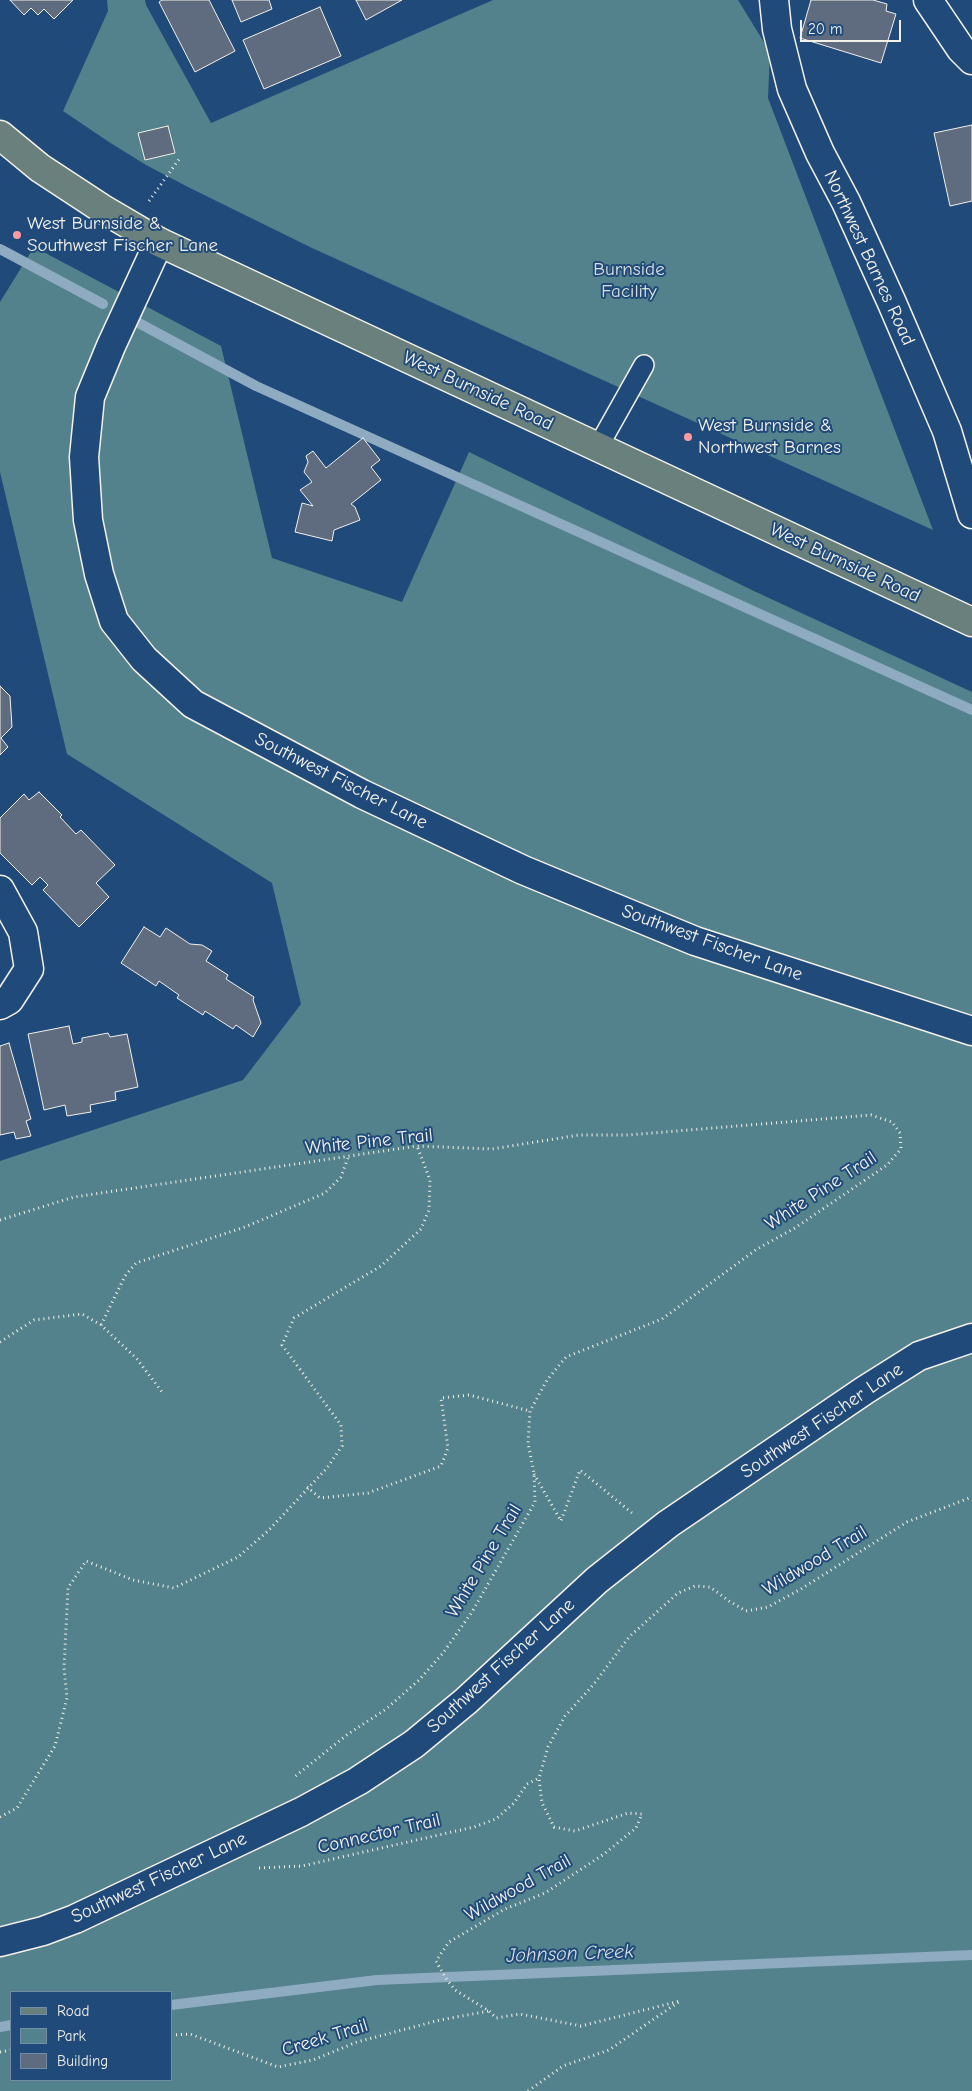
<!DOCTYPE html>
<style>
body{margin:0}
#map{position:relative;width:972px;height:2091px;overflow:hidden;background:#1f4a7a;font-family:"Comic Neue",sans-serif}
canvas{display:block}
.legend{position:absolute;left:10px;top:1991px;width:162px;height:90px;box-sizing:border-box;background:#1f4a7a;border:1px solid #748da6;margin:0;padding:6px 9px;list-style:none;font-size:15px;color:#f4f1e8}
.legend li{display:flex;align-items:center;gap:10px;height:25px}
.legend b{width:25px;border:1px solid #748da6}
.scale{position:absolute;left:800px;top:20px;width:101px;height:22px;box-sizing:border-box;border:2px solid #f4f1e8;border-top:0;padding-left:6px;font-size:15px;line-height:18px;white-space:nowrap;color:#f4f1e8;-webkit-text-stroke:4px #1f4a7a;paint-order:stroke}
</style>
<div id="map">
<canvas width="972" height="2091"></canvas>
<ul class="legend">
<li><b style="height:6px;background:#6a807d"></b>Road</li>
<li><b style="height:14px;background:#53828c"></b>Park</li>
<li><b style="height:14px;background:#5f6b7f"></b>Building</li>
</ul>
<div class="scale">20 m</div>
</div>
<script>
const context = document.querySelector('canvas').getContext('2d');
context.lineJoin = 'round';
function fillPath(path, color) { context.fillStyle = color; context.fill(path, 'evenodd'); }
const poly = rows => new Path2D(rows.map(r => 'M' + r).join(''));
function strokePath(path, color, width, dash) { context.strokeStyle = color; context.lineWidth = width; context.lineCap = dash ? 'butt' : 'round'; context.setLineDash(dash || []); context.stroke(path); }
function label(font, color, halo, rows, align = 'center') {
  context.font = font + ' "Comic Neue",sans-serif'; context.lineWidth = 4; context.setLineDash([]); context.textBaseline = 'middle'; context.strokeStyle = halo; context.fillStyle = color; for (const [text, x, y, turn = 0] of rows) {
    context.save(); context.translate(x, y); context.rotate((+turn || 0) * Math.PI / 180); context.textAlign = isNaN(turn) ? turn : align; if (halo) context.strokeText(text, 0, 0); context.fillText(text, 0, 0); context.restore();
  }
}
fillPath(poly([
 [107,0,145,0,146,5,211,123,493,0,738,0,770,52,768,98,933,530,312,248,188,187,146,165,109,142,63,111,108,11],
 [34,247,221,346,272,558,402,602,469,452,756,592,972,692,972,2091,0,2091,0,1161,243,1080,301,1004,272,883,67,754,0,472,0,302],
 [11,1992,171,1992,171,2080,11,2080]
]), '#53828c');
strokePath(poly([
 [0,249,103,304],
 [135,321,256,386,972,710],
 [171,2005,377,1980,972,1955],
 [0,2027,11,2025]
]), '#8eabc2', 10);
const building = poly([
 [10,0,73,0,54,19,44,9,38,15,31,8,24,15,10,0],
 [162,0,209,0,235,51,195,72,159,2,162,0],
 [232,0,269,0,272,9,241,22,232,0],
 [356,0,402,0,366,20,356,0],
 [811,0,873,0,887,4,886,11,896,14,881,63,800,38,811,0],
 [320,7,341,56,264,89,243,40,320,7],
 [972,125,972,201,950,206,934,133,972,125],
 [168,126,175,153,145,160,138,133,168,126],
 [363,438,380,460,371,467,381,480,351,504,355,507,360,520,334,530,332,541,295,532,302,503,313,506,300,490,312,482,304,472,308,462,306,456,313,451,326,468,363,438],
 [0,686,10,696,12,727,1,738,8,747,0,755,0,686],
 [39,792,62,815,60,817,76,834,81,830,115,865,96,883,109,897,79,927,43,890,48,885,40,877,32,885,0,853,0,818,24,794,29,800,39,792],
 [144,927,160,937,166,928,190,944,202,945,212,951,206,961,228,975,226,979,254,997,253,1000,261,1023,253,1037,236,1025,233,1029,205,1011,203,1015,177,998,179,995,159,981,156,986,121,963,144,927],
 [69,1026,73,1044,82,1042,82,1038,108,1033,110,1037,127,1034,138,1087,115,1092,116,1100,90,1105,91,1112,67,1116,65,1105,44,1110,28,1034,69,1026],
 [9,1043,31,1119,26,1121,31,1136,16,1139,14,1132,0,1135,0,1046,9,1043]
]);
fillPath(building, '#5f6b7f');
strokePath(building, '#f4f1e8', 1);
const service = poly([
 [598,447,644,365]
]);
const minor = poly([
 [774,0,777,29,792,89,820,153,846,202,892,303,947,431,972,514],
 [928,0,961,49,972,60],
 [159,242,111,346,90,397,84,457,88,520,99,574,114,621,144,659,193,704,362,794,523,870,695,941,972,1031],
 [0,890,23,932,29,969,9,1000,0,1005],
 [0,1942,43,1931,75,1919,301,1812,358,1781,414,1744,466,1701,597,1580,668,1524,865,1390,919,1356,972,1338]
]);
const primary = poly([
 [0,135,40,168,101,208,159,242,972,622]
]);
strokePath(service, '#f4f1e8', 22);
strokePath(minor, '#f4f1e8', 31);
strokePath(primary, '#f4f1e8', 31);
strokePath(poly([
 [149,201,180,158],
 [0,1220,74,1197,417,1146,492,1149,579,1135,628,1135,871,1115,892,1122,900,1133,901,1149,887,1165,795,1228,757,1249,662,1319,566,1357,547,1380,530,1411,528,1443,534,1473,535,1502,472,1612,443,1653,419,1680,386,1709,348,1734,293,1778],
 [101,1325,125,1276,136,1263,245,1227,325,1193,341,1177,349,1155],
 [0,1342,34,1320,82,1314,101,1325,137,1359,162,1392],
 [534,1474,561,1521,580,1470,632,1513],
 [307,1487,320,1498,368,1493,441,1466,448,1448,441,1398,469,1395,530,1411],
 [0,1817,17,1808,55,1746,67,1698,64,1668,68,1588,86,1561,133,1580,174,1588,238,1557,268,1531,327,1468,342,1446,341,1425,282,1345,294,1318,381,1266,421,1229,429,1210,430,1180,417,1146],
 [259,1868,302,1866,474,1827,496,1819,514,1803,527,1784,539,1778],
 [171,2035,190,2034,278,2067,313,2060,357,2042,440,2020,489,2011],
 [0,2052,11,2050],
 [528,2091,563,2066,609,2050,680,2001,581,2026,520,2014,496,2018,489,2011,455,1990,445,1977,436,1961,449,1942,505,1909,545,1893,604,1854,636,1828,642,1814,628,1813,575,1831,554,1827,542,1803,539,1778,548,1747,565,1716,594,1684,629,1637,678,1593,695,1586,710,1587,729,1601,746,1611,768,1607,801,1589,907,1522,972,1497]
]), '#f4f1e8', 3, [1, 4]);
strokePath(service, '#1f4a7a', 19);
strokePath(minor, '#1f4a7a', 28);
strokePath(primary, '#6a807d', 28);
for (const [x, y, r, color] of [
 [17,235,5,"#ff9aa2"],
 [688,437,5,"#ff9aa2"]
]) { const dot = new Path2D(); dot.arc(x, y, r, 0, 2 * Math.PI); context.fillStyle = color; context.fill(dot); strokePath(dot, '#1f4a7a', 2); }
label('19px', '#f4f1e8', '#1f4a7a', [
 ["West Burnside &",27,224],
 ["Southwest Fischer Lane",27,246],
 ["West Burnside &",698,426],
 ["Northwest Barnes",698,448]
], 'left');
label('19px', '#f4f1e8', '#1f4a7a', [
 ["Northwest Barnes Road",869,258,65],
 ["West Burnside Road",478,391,25],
 ["West Burnside Road",845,563,25],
 ["Southwest Fischer Lane",341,781,27],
 ["Southwest Fischer Lane",712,943,20],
 ["White Pine Trail",369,1142,-6],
 ["White Pine Trail",821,1191,-33],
 ["Southwest Fischer Lane",822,1421,-34],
 ["White Pine Trail",484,1561,-59],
 ["Wildwood Trail",815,1561,-31],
 ["Southwest Fischer Lane",501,1666,-42],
 ["Connector Trail",379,1834,-13],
 ["Southwest Fischer Lane",159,1878,-25],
 ["Wildwood Trail",518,1888,-29],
 ["Creek Trail",325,2038,-17]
]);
label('19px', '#dce0da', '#1f4a7a', [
 ["Burnside",629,270],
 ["Facility",629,292]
]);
label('italic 20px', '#dadfde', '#1f4a7a', [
 ["Johnson Creek",570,1954,-2]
]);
</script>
